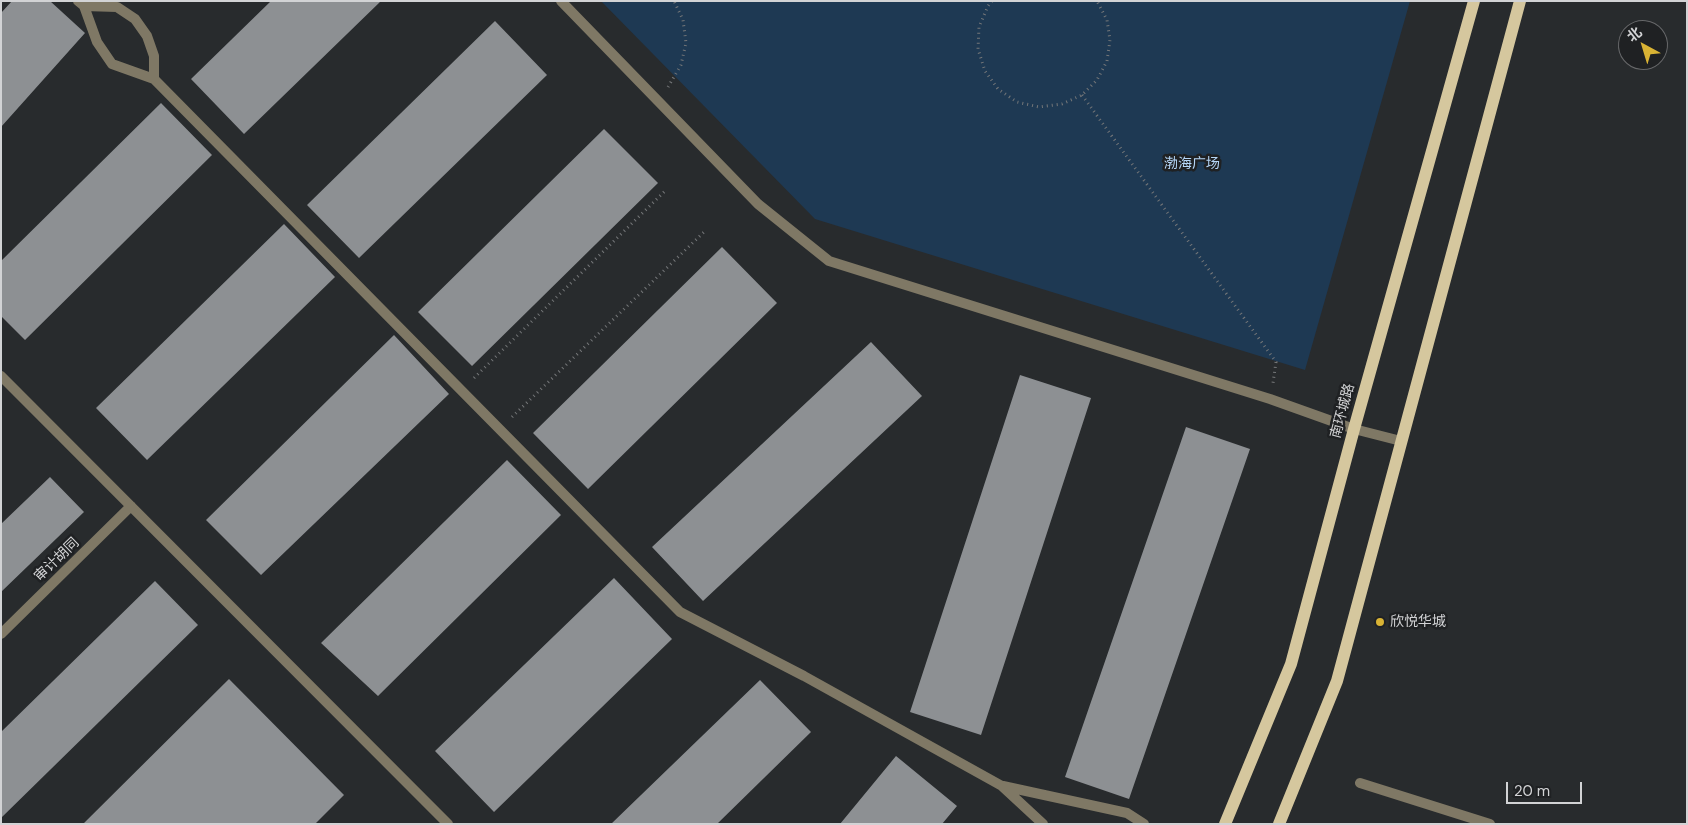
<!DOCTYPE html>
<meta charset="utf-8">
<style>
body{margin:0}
#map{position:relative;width:1688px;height:825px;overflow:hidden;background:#282b2d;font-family:"DM Sans","Noto Sans SC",sans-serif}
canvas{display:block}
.frame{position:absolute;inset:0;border:2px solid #d2d3d5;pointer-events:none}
.north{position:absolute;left:1618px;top:20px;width:50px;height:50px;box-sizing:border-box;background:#1f2123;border:1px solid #67686a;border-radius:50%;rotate:321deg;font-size:14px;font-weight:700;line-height:20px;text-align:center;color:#d2d3d5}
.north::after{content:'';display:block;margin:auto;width:18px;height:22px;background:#d9b334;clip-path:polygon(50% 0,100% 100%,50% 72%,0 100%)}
.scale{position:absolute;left:1506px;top:782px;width:76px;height:22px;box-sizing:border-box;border:2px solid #d2d3d5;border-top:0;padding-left:6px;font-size:15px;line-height:18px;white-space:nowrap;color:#d2d3d5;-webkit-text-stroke:4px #1f2123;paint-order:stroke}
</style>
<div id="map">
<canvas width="1688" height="825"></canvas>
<div class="frame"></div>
<div class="north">北</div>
<div class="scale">20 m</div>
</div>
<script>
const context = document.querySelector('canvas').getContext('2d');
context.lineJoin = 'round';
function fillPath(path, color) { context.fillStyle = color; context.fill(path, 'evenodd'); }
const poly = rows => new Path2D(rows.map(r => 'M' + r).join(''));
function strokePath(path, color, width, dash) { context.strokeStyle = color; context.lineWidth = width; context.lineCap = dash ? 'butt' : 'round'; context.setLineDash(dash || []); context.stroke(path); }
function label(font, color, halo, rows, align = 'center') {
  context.font = font + ' "DM Sans","Noto Sans SC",sans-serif'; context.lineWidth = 5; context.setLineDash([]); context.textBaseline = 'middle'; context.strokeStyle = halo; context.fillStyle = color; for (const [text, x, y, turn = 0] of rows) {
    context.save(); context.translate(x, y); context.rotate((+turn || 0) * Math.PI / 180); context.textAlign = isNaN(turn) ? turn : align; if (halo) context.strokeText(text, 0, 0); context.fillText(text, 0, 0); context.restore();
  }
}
fillPath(poly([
 [601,1,1410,1,1305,370,815,219]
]), '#1e3953');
fillPath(poly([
 [12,1,50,1,85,33,1,127,1,13],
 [271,1,381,1,244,134,191,79],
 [495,21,547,75,359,258,307,205],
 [161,103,212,155,25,340,1,316,1,261],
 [604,129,658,183,472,366,418,312],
 [284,224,335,277,147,460,96,408],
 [722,247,777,303,588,489,533,433],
 [394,335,449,394,261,575,206,520],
 [871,342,922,396,703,601,652,547],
 [1020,375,1091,398,981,735,910,712],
 [1186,427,1250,449,1129,799,1065,777],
 [507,460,561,515,378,696,321,643],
 [50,477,84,512,1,592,1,524],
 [614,578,672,639,494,812,435,751],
 [155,581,198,625,1,818,1,732],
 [229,679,344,795,315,824,83,824],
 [760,680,811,732,717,824,611,824],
 [896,756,957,806,942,824,840,824]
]), '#8d9093');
strokePath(poly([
 [992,1,988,6,979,27,978,49,985,71,998,89,1017,102,1039,107,1062,104,1082,95,1097,80,1107,61,1110,40,1107,20,1097,1],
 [668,87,681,65,686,43,683,20,674,1],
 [1082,95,1276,362,1273,383],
 [474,378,665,191],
 [512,417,705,231]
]), '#757779', 3, [1, 4]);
strokePath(poly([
 [78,1,84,6,97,42,112,64,154,79,154,56,147,36,135,19,117,7,84,6],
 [154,79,680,612,804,676,1002,786,1043,824],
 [1003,786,1127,813,1144,824]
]), '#7f7865', 10);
strokePath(poly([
 [561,1,758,204,829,261,1270,399,1354,429,1401,441],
 [1,376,448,824],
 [1,634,131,506],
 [1360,783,1490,824]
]), '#7f7865', 10);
strokePath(poly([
 [1225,824,1291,664,1354,429,1474,1],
 [1279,824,1337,681,1520,1]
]), '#d5c79e', 12);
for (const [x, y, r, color] of [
 [1380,622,5,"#d9b334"]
]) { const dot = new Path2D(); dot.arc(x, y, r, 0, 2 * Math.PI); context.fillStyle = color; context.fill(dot); strokePath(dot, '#1f2123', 2); }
label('14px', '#b5d6f7', '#1f2123', [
 ["渤海广场",1192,164]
]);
label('14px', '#d2d3d5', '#1f2123', [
 ["南环城路",1343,411,-75],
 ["审计胡同",57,560,-44]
]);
label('14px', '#d2d3d5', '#1f2123', [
 ["欣悦华城",1390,622]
], 'left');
</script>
